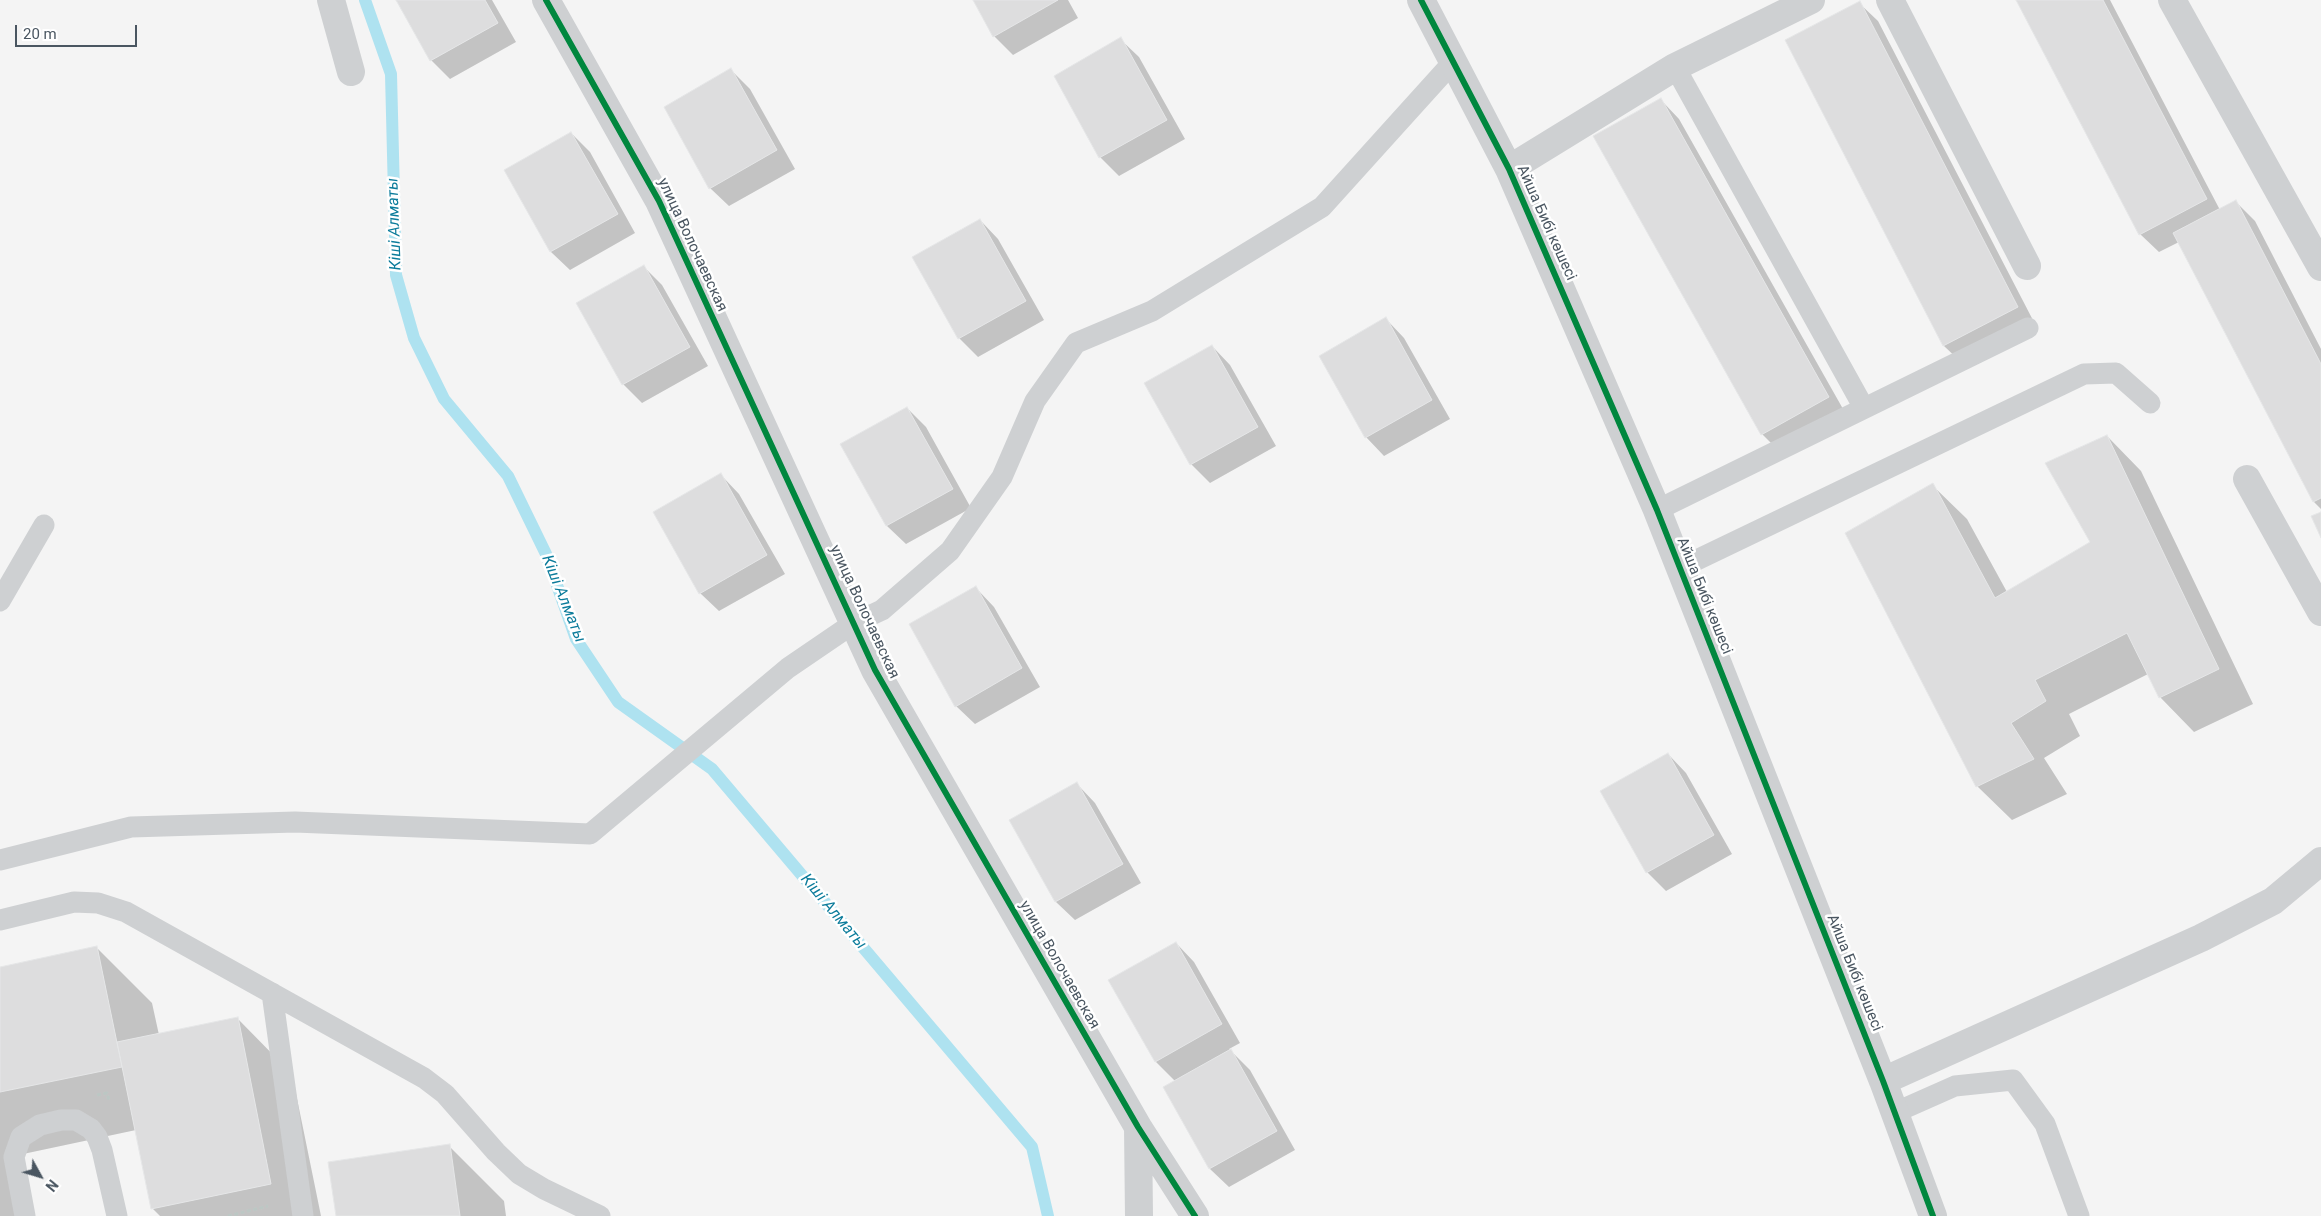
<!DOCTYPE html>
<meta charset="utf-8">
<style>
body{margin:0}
#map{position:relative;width:2321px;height:1216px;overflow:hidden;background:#f4f4f4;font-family:Roboto,sans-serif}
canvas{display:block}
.north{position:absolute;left:15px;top:1151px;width:50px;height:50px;-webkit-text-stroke:4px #fff;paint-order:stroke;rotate:129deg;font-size:14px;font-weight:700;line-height:20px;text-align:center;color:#4a5661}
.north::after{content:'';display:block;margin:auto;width:18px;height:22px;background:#4a5661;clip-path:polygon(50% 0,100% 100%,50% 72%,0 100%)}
.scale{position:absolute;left:15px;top:25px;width:122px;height:22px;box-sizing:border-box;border:2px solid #4a5661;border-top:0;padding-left:6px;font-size:15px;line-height:18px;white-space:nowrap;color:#4a5661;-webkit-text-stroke:4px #fff;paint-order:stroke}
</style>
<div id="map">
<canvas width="2321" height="1216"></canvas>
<div class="north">N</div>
<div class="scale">20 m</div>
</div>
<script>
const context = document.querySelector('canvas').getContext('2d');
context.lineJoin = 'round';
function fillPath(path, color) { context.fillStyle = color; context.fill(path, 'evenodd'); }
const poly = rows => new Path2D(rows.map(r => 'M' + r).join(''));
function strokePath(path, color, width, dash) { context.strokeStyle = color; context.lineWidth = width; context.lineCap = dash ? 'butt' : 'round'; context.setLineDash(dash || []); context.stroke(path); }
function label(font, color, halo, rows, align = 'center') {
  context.font = font + ' Roboto,sans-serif'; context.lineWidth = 5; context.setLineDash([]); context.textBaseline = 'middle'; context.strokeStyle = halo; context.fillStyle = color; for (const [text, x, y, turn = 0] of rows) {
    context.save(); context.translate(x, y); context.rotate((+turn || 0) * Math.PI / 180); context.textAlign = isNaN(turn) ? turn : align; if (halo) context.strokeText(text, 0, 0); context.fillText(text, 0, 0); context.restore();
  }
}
fillPath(poly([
 [398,0,492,0,516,42,450,79,431,60],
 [974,0,1068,0,1078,18,1013,55,994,36],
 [2017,0,2110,0,2220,210,2236,202,2255,221,2321,349,2321,509,2314,502,2179,242,2159,252,2140,234],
 [1859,3,1878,21,2036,326,1963,364,1944,346,1786,41],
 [1120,39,1139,57,1185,139,1119,176,1100,157],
 [731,70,750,89,795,169,729,206,710,188],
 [1661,100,1679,119,1847,416,1781,453,1762,434],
 [571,133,590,152,635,233,570,270,551,252,506,171],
 [980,220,998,239,1044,320,978,357,959,338],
 [644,267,662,285,708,366,642,403,623,384,578,304],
 [1386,319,1404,338,1450,419,1384,456,1366,437],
 [1212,346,1230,365,1276,446,1210,483,1191,464],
 [907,408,926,427,971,508,906,544,887,526,842,445],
 [2107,436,2141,471,2253,704,2194,732,2160,697,2148,674,2069,714,2080,736,2044,758,2067,794,2012,820,1977,786,1932,485,1967,519,2007,592,2092,543],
 [721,475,739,494,785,574,719,611,700,593],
 [976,588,994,607,1040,687,975,724,956,706],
 [1668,754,1686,773,1732,854,1666,891,1647,872],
 [1077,784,1095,803,1141,883,1075,920,1056,902,1011,821],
 [1176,943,1194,962,1240,1043,1229,1049,1250,1070,1295,1150,1229,1187,1210,1169,1165,1088,1176,1082,1156,1062,1110,980],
 [96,947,152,1003,159,1035,237,1018,292,1074,321,1216,160,1216,152,1208,136,1130,9,1157,21,1216,0,1216,0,968],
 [449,1146,504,1201,506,1216,337,1216]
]), '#0003');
strokePath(poly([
 [365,0,391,74,396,275,414,338,444,399,508,476,546,554,576,639,618,702,712,769,1032,1147,1048,1216]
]), '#aee2f0', 12);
const building = poly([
 [396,0,485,0,498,23,430,61,396,0],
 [973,0,1058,0,993,37,973,0],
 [2016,0,2103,0,2207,199,2139,235,2016,0],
 [1860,1,2018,307,1943,346,1785,40,1860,1],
 [1121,37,1167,120,1099,158,1054,76,1121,37],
 [731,68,777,150,709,189,664,107,731,68],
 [1661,98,1829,397,1761,435,1593,136,1661,98],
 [571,132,618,214,550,252,504,170,571,132],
 [2236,200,2321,364,2321,498,2313,502,2173,233,2236,200],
 [980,219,1026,301,958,339,912,257,980,219],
 [644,265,690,347,622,385,576,303,644,265],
 [1386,317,1432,400,1365,438,1319,356,1386,317],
 [1212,345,1258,427,1190,465,1144,383,1212,345],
 [907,407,953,489,886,526,840,444,907,407],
 [2107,435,2219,669,2159,698,2127,633,2035,680,2046,701,2011,723,2034,759,1976,787,1845,533,1933,483,1995,598,2090,542,2045,463,2107,435],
 [721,473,767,555,699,594,653,512,721,473],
 [2321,512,2321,538,2311,516,2321,512],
 [976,586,1022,668,955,707,909,624,976,586],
 [1668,753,1714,835,1646,873,1600,791,1668,753],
 [1077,782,1123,864,1055,902,1009,820,1077,782],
 [1176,942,1222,1024,1155,1062,1108,980,1176,942],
 [97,946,122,1067,0,1092,0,967,97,946],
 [238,1017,271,1184,151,1209,117,1042,238,1017],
 [1231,1049,1277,1131,1209,1169,1163,1087,1231,1049],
 [450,1144,460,1216,336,1216,328,1162,450,1144]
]);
fillPath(building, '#ddddde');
strokePath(building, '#e5e6e7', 1);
strokePath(poly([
 [97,1095,107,1093,109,1101],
 [228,1216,268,1206]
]), '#bcc7c4', 3, [4, 2.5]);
strokePath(poly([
 [1675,67,1864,408],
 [1657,510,2028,328],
 [1680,568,2084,374,2116,373,2150,403],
 [0,601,44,525],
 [0,860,131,827,295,822,590,834,788,668,854,623,882,610,950,551,1002,477,1035,401,1076,343,1152,311,1322,207,1453,62],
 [0,920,74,902,98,903,126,912,424,1078,445,1094,496,1152,519,1174,544,1189,600,1216],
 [272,993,303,1216],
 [1894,1113,1955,1086,2013,1080,2045,1124,2079,1216],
 [25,1216,14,1157,21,1137,40,1125,61,1120,76,1120,91,1129,97,1137,102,1150,117,1216]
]), '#ced0d2', 21);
strokePath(poly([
 [331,0,351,72],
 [546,0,659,201,875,670,1138,1127,1195,1216],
 [1421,0,1509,169,1657,510,1883,1081,1933,1216],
 [1890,0,2027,266],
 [2172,0,2321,267],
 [1509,169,1675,67,1811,0],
 [2247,479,2321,612],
 [1883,1081,2201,938,2273,901,2321,861],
 [1138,1127,1139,1216]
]), '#ced0d2', 28);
strokePath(poly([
 [546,0,659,201,875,670,1138,1127,1195,1216],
 [1421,0,1509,169,1657,510,1883,1081,1933,1216]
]), '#00873e', 6);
label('15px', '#4a5661', '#fff', [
 ["Айша Бибі көшесі",1546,223,66],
 ["улица Волочаевская",692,245,65],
 ["Айша Бибі көшесі",1704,596,68],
 ["улица Волочаевская",864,612,65],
 ["улица Волочаевская",1059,965,60],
 ["Айша Бибі көшесі",1854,973,68]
]);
label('italic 16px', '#0c7c9b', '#fff', [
 ["Кіші Алматы",395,224,-92],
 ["Кіші Алматы",563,599,68],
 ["Кіші Алматы",833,912,50]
]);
</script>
